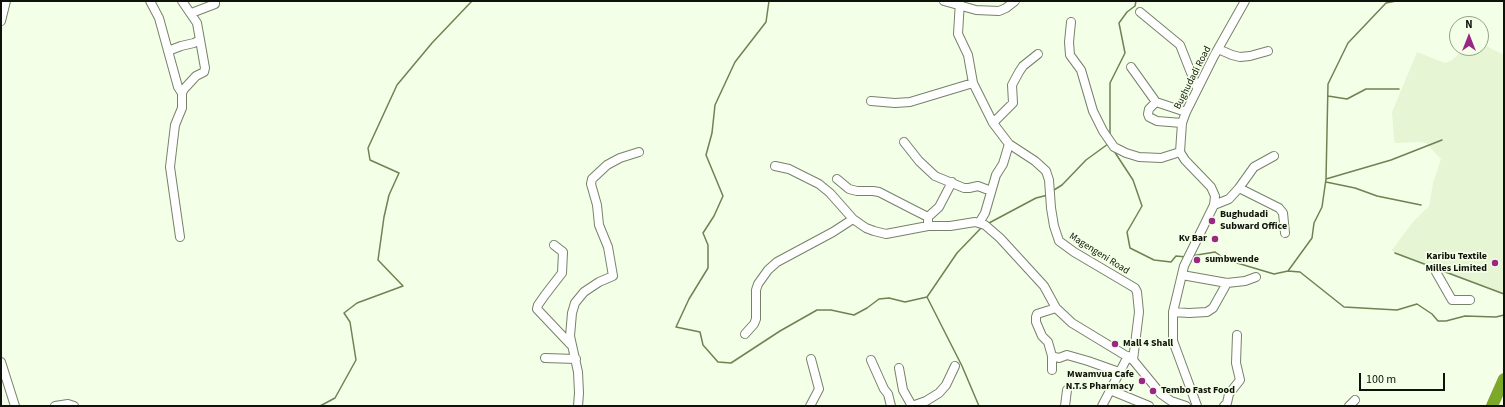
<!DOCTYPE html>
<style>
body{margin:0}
#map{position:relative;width:1505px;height:407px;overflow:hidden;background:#f3ffe6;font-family:"Source Sans 3",sans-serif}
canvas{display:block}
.frame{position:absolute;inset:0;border:2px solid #0f120a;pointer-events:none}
.north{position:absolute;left:1449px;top:16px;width:40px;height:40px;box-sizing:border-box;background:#f3ffe6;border:1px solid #98a08e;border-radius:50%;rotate:0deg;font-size:11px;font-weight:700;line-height:16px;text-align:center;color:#0f120a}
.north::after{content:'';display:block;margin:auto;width:14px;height:18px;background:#9a2783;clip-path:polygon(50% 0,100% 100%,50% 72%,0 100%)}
.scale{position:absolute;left:1359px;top:373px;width:86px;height:18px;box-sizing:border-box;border:2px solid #0f120a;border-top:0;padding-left:5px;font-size:12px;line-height:14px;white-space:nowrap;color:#0f120a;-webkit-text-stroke:3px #f3ffe6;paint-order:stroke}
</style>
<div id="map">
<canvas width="1505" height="407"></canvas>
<div class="frame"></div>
<div class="north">N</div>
<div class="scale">100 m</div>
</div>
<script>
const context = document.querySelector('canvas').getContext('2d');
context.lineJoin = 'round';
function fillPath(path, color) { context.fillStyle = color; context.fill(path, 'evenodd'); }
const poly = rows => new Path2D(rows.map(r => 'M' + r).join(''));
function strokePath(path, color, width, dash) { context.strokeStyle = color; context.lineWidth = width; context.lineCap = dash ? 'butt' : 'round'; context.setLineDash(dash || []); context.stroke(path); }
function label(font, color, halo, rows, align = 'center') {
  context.font = font + ' "Source Sans 3",sans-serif'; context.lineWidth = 3.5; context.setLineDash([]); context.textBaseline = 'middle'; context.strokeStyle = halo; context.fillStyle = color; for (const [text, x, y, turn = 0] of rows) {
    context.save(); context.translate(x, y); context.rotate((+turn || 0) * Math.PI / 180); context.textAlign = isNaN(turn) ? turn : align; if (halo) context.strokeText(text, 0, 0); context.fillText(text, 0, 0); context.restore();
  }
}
fillPath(poly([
 [1481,42,1490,48,1504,55,1504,295,1395,254,1392,250,1413,222,1429,206,1433,183,1441,159,1426,143,1419,142,1395,143,1394,139,1392,112,1417,52,1445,63,1452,60,1465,48,1481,48]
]), '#e6f5d4');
strokePath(poly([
 [769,1,766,22,735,62,715,105,712,133,706,155,723,196,714,216,703,233,708,245,708,268,689,299,676,327,700,332,703,345,718,362,731,363,780,331,817,310,831,310,854,315,867,308,879,299,889,298,905,302,927,297],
 [1328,96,1347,99,1366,89,1399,89],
 [1110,135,1110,83,1125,53,1119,23,1127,12,1135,6,1136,1],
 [1114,151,1133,180,1142,206,1127,232,1130,248,1154,260,1171,262,1176,256,1186,257],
 [1326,179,1391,160,1442,140],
 [1326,182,1355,188,1377,196,1421,205],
 [1054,190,1062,185,1086,160,1108,144],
 [989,223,1036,198,1048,195],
 [1395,253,1504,294],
 [1191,256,1215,252,1227,260,1274,274,1288,271,1300,272,1344,307,1397,310,1417,304,1432,314,1438,321,1446,321,1465,316,1496,317,1504,315],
 [1288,271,1312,238,1314,223,1322,207,1326,179,1328,84,1348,43,1386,3,1396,1],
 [320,406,335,398,356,360,350,322,344,313,357,303,403,286,378,260,384,217,389,195,399,173,370,160,368,148,397,85,432,43,472,1],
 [979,406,962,366,927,297,957,253,982,227]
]), '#6f8254', 1.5);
const minor = poly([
 [150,1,159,18,178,87,182,93,182,108,175,125,170,167,180,237],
 [944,1,976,10,999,11,1006,8,1015,1],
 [960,1,958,34,968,55,973,83,993,123,1009,144,1035,161,1046,171,1049,180,1051,208,1054,226,1059,241,1074,252,1135,288,1137,292,1139,312,1133,360],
 [1140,12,1180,45,1197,88],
 [192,15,194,12,215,4,215,1],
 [1,21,6,1],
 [1071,22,1069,42,1070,55,1081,70,1093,111,1103,131,1114,147,1126,153,1139,157,1161,158,1180,152],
 [1218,49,1232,55,1240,57,1250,56,1268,51],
 [168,51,181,46,194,43,200,40],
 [1131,67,1156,102,1186,112],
 [182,93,184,89,196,76,204,72,205,68,197,23,182,1],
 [871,101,895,103,910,102,973,83],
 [1156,102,1149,109,1148,114,1149,117,1157,121,1182,123],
 [993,123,1013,103,1012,85,1019,72,1023,66,1038,54],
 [904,142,919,161,935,176,964,188,969,188,978,186,991,191],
 [775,166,789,169,819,184,830,193,853,219,866,228,874,231,886,234,928,226,950,226,975,222,985,225,1000,238,1044,286,1056,308,1072,323,1133,360,1161,394,1171,401,1186,406],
 [837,179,849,189,857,191,873,191,879,192,916,211,928,217,928,226],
 [1239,188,1279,208,1283,213,1285,233],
 [1214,205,1215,196,1211,187,1185,160,1180,152,1182,123,1186,112,1214,56,1245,1],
 [928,217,939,207,952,182],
 [979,223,985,213,996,175,1003,164,1009,144],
 [554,245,563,252,562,273,545,295,538,305,537,309,572,346],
 [1436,272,1452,300,1470,300],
 [1182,275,1227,283,1245,281,1256,277],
 [1173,312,1189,313,1207,312,1213,308,1227,283],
 [745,334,754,324,756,319,756,290,758,284,768,270,777,262,833,232,853,219],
 [1052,356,1059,358,1067,355,1088,361,1119,372],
 [545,358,576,359],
 [871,360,884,389,888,394,891,406],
 [1,362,15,406],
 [899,368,903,390,912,406,926,401,939,393,946,385,955,366],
 [1052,370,1052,356,1048,342,1042,336,1036,322,1036,317,1037,314,1056,308],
 [1110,390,1149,406],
 [55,406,68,404,74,406],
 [578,406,579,393,578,372,570,336,572,313,575,303,584,292,599,282,613,276,608,247,599,225,597,205,591,184,592,179,607,165,620,158,639,152],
 [810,406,819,389,811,359],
 [1065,406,1067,390],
 [1102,406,1128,356],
 [1197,406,1173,341,1173,312,1184,266,1214,205,1229,199,1239,188,1254,167,1274,156],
 [1224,406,1227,403,1229,394,1240,380,1236,363,1237,335],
 [1349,406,1355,400]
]);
const highway = poly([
 [1492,406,1504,379]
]);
strokePath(minor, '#77816b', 10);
strokePath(highway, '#fff', 14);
strokePath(minor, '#fff', 8);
strokePath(highway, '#7da929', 12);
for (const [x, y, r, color] of [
 [1212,221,4,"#9a2783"],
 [1215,239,4,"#9a2783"],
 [1197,260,4,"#9a2783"],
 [1495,263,4,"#9a2783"],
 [1115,344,4,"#9a2783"],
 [1142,381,4,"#9a2783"],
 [1153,391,4,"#9a2783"]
]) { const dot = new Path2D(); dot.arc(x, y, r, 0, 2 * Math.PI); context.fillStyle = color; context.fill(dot); strokePath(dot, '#f3ffe6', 1.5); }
label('10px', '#0f120a', '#f3ffe6', [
 ["Bughudadi Road",1193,78,-63],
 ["Magengeni Road",1099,254,32]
]);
label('bold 10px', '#0f120a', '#f3ffe6', [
 ["Bughudadi",1220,215],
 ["Subward Office",1220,227],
 ["Kv Bar",1207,239,"right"],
 ["Karibu Textile",1487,257,"right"],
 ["Milles Limited",1487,269,"right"],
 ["sumbwende",1205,260],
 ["Mall 4 Shall",1123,344],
 ["Mwamvua Cafe",1134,375,"right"],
 ["N.T.S Pharmacy",1134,387,"right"],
 ["Tembo Fast Food",1161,391]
], 'left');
</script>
